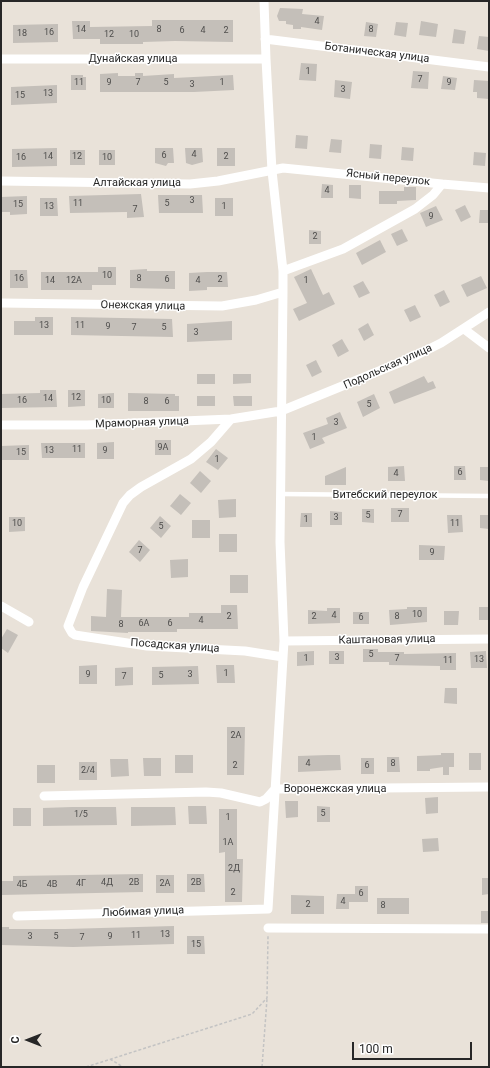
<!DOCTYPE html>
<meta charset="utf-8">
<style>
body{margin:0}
#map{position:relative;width:490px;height:1068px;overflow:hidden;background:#e9e2d9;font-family:Roboto,sans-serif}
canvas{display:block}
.frame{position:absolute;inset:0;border:2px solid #272727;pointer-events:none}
.north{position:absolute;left:8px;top:1020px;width:40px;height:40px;-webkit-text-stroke:3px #fff;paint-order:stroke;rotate:270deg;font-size:11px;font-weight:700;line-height:16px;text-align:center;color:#272727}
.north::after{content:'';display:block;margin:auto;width:14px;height:18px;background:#272727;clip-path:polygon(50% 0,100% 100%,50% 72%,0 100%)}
.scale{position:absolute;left:352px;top:1042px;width:120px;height:18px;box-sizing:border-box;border:2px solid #272727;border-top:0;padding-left:5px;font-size:12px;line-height:14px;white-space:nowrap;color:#272727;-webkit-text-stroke:3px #fff;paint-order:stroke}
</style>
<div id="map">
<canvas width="490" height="1068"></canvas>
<div class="frame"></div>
<div class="north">С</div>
<div class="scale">100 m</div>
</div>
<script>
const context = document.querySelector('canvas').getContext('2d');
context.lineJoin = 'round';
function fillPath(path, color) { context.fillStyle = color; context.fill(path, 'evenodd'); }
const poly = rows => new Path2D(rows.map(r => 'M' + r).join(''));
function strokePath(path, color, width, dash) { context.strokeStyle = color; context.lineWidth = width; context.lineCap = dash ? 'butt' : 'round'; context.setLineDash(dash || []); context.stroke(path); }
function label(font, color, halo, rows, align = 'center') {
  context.font = font + ' Roboto,sans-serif'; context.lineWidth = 3; context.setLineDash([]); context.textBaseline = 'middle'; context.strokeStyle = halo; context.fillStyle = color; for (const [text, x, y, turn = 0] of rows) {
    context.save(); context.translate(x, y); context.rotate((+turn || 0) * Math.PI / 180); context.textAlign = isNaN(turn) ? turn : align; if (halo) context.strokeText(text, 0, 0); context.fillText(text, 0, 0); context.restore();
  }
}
fillPath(poly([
 [280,8,303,9,302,14,324,16,322,30,301,27,301,29,293,29,293,25,286,24,286,21,279,21,277,16],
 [152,20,233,20,233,42,175,41,143,42,143,44,100,44,100,39,73,39,72,21,90,21,90,27,152,26],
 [421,21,438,24,436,37,419,35],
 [366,22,378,24,376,37,364,36],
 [396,22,408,23,406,37,394,35],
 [58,24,58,42,13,43,13,25],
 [454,29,466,31,464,44,452,43],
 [479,36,489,37,489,51,477,49],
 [301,63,317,64,316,81,299,80],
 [413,71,429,72,428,89,411,88],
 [118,73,118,76,135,76,135,73,143,73,143,76,174,74,174,78,233,75,234,90,194,92,100,92,100,74],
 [71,75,83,75,83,77,86,77,86,90,71,90],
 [443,76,457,78,455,90,441,89],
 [335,80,352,82,350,99,334,97],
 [474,80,489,81,489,99,477,98,477,92,473,92],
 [57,85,57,103,11,105,11,87],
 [296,135,308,136,307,149,295,148],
 [331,139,342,140,341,153,329,152],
 [370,144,382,145,381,159,369,158],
 [402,147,414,148,413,161,401,160],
 [57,148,57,166,12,167,12,149],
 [155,148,173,148,174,163,168,163,166,166,155,163],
 [185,148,202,148,203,162,192,165,186,163],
 [217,148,235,148,235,166,217,166],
 [70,150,85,150,85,165,70,165],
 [99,150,115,150,115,165,99,165],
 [474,152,486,153,485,166,473,165],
 [322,184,333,185,333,198,321,198],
 [349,185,361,185,361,199,349,198],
 [404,187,416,187,416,200,397,201,397,204,379,204,379,191,404,191],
 [141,194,144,217,127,218,127,212,70,213,69,196],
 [158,195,202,195,203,213,159,213],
 [27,196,27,214,10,215,10,212,1,212,1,197],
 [40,198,57,198,58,216,40,216],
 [215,198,233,198,233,216,215,216],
 [465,205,471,217,461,222,455,210],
 [436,206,443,220,426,227,420,213],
 [480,210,489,210,489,223,479,223],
 [402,229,408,241,397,246,391,234],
 [309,230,321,231,321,244,309,244],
 [380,240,386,252,362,265,356,253],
 [98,267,116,267,116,285,92,285,92,290,41,290,41,272,98,272],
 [147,269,147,271,175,271,175,289,130,288,130,270],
 [311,269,323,295,329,292,335,304,299,321,293,309,307,303,294,277],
 [10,270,27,270,28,288,10,288],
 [207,272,227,272,228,287,207,287,207,290,189,291,189,273],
 [481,276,487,288,467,297,461,285],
 [363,281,370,293,359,298,353,286],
 [444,290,450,302,440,307,434,295],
 [415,305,421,317,410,322,404,310],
 [35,317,53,317,53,335,14,335,14,321,35,321],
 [71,317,172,319,173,337,71,335],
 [232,321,232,340,187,342,187,324],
 [368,323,374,335,364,341,358,329],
 [342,339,349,351,338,357,332,345],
 [316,360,322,372,312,377,306,365],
 [197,374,215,374,215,384,197,384],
 [233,374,251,374,251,383,233,384],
 [424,376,428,383,433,381,436,388,394,404,389,392],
 [40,390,56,390,57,407,1,408,1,394,40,393],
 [68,390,85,390,85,406,68,407],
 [114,393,114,408,98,408,98,394],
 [128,393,175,394,175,396,179,396,179,411,128,411],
 [374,394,380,408,363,417,357,402],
 [197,396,215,396,215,406,197,406],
 [233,396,252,396,252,406,234,406],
 [340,412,347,428,322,438,325,443,310,449,303,433,328,424,326,418],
 [155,440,171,440,171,455,155,455],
 [114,442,114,459,97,459,97,443],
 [41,443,85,443,85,458,42,458],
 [29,445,29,460,1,460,1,446],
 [216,449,228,458,218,470,206,462],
 [404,466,405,481,388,481,388,467],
 [454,466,465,466,466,480,454,480],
 [346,467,346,485,325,485,325,476],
 [480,467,489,467,489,481,480,480],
 [200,471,211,481,201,493,190,483],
 [180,494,191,503,181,515,170,506],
 [236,499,236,517,219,518,218,500],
 [391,508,409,508,409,522,391,522],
 [362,509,374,509,374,523,362,522],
 [330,511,342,512,342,525,330,525],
 [301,513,312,513,312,527,300,527],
 [447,515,462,515,463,532,448,533],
 [480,515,489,515,489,529,480,528],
 [160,516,171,526,161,538,150,528],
 [9,517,25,517,25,531,9,532],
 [192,520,210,520,210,538,192,538],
 [219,534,237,534,237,552,219,552],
 [139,540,150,550,140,562,129,552],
 [419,545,445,546,444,560,419,560],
 [188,559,188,577,171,578,170,560],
 [230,575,248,575,248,593,230,593],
 [107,589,122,590,121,617,189,617,189,613,221,613,221,605,237,605,238,629,177,629,177,632,128,632,128,633,91,631,91,616,106,617],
 [407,607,427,607,427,622,390,625,389,610,407,609],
 [479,607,489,607,489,620,479,620],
 [327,608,340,608,340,623,308,624,308,610,327,611],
 [444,611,459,611,458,625,444,625],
 [353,612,369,612,369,624,353,624],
 [7,629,18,635,8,653,1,648,1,639],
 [363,649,378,649,378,652,404,652,404,654,456,653,456,670,440,670,440,666,389,665,389,662,363,662],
 [314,651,314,665,297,666,297,652],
 [329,651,344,651,344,664,329,664],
 [486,651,487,668,471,668,470,652],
 [97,665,97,684,79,684,79,666],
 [216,665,234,665,235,683,217,683],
 [198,666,199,684,152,685,152,667],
 [133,667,133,685,115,686,115,668],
 [445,688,457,688,457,704,444,703],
 [227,727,245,727,244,775,227,775],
 [441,753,454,753,454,767,449,767,449,775,443,775,443,767,430,769,430,771,417,771,417,756,441,755],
 [469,753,481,753,481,770,469,770],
 [175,755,193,755,193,773,175,773],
 [328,755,340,755,341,770,298,772,298,756],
 [387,757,399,757,400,772,387,772],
 [143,758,161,758,161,776,144,776],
 [361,758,374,758,374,774,361,774],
 [110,759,128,759,129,776,111,777],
 [79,762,97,762,97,780,79,780],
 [37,765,55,765,55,783,37,783],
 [438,797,438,813,426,814,425,798],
 [285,801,298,801,298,817,286,818],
 [188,806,206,806,207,824,189,824],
 [317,806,330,807,330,822,317,822],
 [72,807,116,807,117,825,43,826,43,808],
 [131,807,175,807,176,825,131,826],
 [13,808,31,808,31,826,13,826],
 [219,809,237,809,237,859,243,859,242,902,225,902,225,852,219,853],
 [438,838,439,851,423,852,422,839],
 [143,874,143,892,1,895,1,881,13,881,13,876],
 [187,874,204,874,205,892,187,892],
 [156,875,174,875,174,893,156,893],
 [482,878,489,878,489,894,482,895],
 [355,886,368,886,368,902,349,902,349,909,336,909,337,894,355,894],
 [291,895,324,896,324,914,291,914],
 [377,898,409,898,409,914,377,914],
 [481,911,489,911,489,923,481,923],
 [174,926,174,944,73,947,1,945,1,927,9,927,9,929,65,929],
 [187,936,204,936,205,954,187,954]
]), '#c4bfb9');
strokePath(poly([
 [110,1059,123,1067],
 [86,1067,252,1014,267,998,268,936],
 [262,1067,267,999]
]), '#c3c3c3', 1.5, [3, 2]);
strokePath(poly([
 [280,494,489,496]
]), '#fff', 4.5);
strokePath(poly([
 [265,39,489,67],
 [1,59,266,59],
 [1,181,190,184,218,181,283,168,442,184,433,195,415,209,343,249,283,271],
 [442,184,489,188],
 [1,303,222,306,256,300,283,292],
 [464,329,489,348],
 [231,419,211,442,191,459,141,487,130,495,123,503,83,587,68,626,72,633,75,635,147,646,245,651,283,657],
 [1,425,87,425,231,419,281,411,411,358,441,343,489,312],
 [1,606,29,622],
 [284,641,489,639],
 [44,796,206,792,221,793,260,802,266,799,275,789,489,787],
 [17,916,268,909,284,641,280,542,283,292,283,271,272,171,266,59,264,1],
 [268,928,489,929]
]), '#fff', 9);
label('9px', '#4e4d4c', null, [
 ["4",317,22],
 ["14",81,30],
 ["8",159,30],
 ["8",371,30],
 ["6",182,31],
 ["4",203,31],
 ["2",226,31],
 ["16",49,33],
 ["18",22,34],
 ["12",109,35],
 ["10",134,35],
 ["1",308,72],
 ["7",420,80],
 ["11",79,83],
 ["9",109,83],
 ["7",138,83],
 ["5",166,83],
 ["1",222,83],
 ["9",449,83],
 ["3",192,85],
 ["3",343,90],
 ["13",48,94],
 ["15",20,96],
 ["4",194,155],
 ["6",164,156],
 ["14",48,157],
 ["12",77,157],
 ["2",226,157],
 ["16",21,158],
 ["10",107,158],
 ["4",327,191],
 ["3",192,201],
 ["11",78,204],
 ["5",167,204],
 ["15",18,205],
 ["13",49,207],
 ["1",224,207],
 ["7",135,210],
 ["9",431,217],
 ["2",315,237],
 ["10",107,276],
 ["16",19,279],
 ["8",139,279],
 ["6",167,280],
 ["2",220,280],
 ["14",50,281],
 ["12А",74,281],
 ["4",198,281],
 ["1",306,281],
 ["13",44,326],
 ["11",80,326],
 ["9",108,327],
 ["7",134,328],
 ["5",164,328],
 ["3",196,333],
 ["12",76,398],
 ["14",48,399],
 ["16",22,401],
 ["10",106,401],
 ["8",146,402],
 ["6",167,402],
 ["5",369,405],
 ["3",336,423],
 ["1",314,438],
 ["9А",163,448],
 ["11",77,450],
 ["13",49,451],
 ["9",105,451],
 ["15",21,453],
 ["1",217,460],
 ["6",460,473],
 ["4",396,474],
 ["7",400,515],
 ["5",368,516],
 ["3",336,518],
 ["1",306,520],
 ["10",17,524],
 ["11",455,524],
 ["5",161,527],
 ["7",140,551],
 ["9",432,553],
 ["10",417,615],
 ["4",334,616],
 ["2",229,617],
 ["2",314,617],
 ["8",397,617],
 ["6",361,618],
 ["4",201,621],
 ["6А",144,624],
 ["6",170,624],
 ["8",121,625],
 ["5",371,655],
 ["3",337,658],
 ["1",306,659],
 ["7",397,659],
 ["13",479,660],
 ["11",448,661],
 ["1",226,674],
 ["9",88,675],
 ["3",190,675],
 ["5",161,676],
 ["7",124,677],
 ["2А",236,736],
 ["4",308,764],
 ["8",393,764],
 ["2",235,766],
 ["6",367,766],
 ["2/4",88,771],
 ["5",323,814],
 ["1/5",81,815],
 ["1",228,818],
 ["1А",228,843],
 ["2Д",234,869],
 ["4Д",107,883],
 ["2В",134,883],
 ["2В",196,883],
 ["4Г",81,884],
 ["2А",165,884],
 ["4Б",22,885],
 ["4В",52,885],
 ["2",233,893],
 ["6",361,894],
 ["4",343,902],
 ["2",308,905],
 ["8",383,906],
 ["13",165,935],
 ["11",136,936],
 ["3",30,937],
 ["5",56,937],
 ["9",110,937],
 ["7",82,938],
 ["15",196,945]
]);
label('11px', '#272727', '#fff', [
 ["Ботаническая улица",377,53,7],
 ["Дунайская улица",133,59],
 ["Ясный переулок",388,178,6],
 ["Алтайская улица",137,183],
 ["Онежская улица",143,306,1],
 ["Подольская улица",388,367,-24],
 ["Мраморная улица",142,423,-2],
 ["Витебский переулок",385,495],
 ["Каштановая улица",387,640,-1],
 ["Посадская улица",175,646,4],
 ["Воронежская улица",335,789],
 ["Любимая улица",143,912,-2]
]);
</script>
